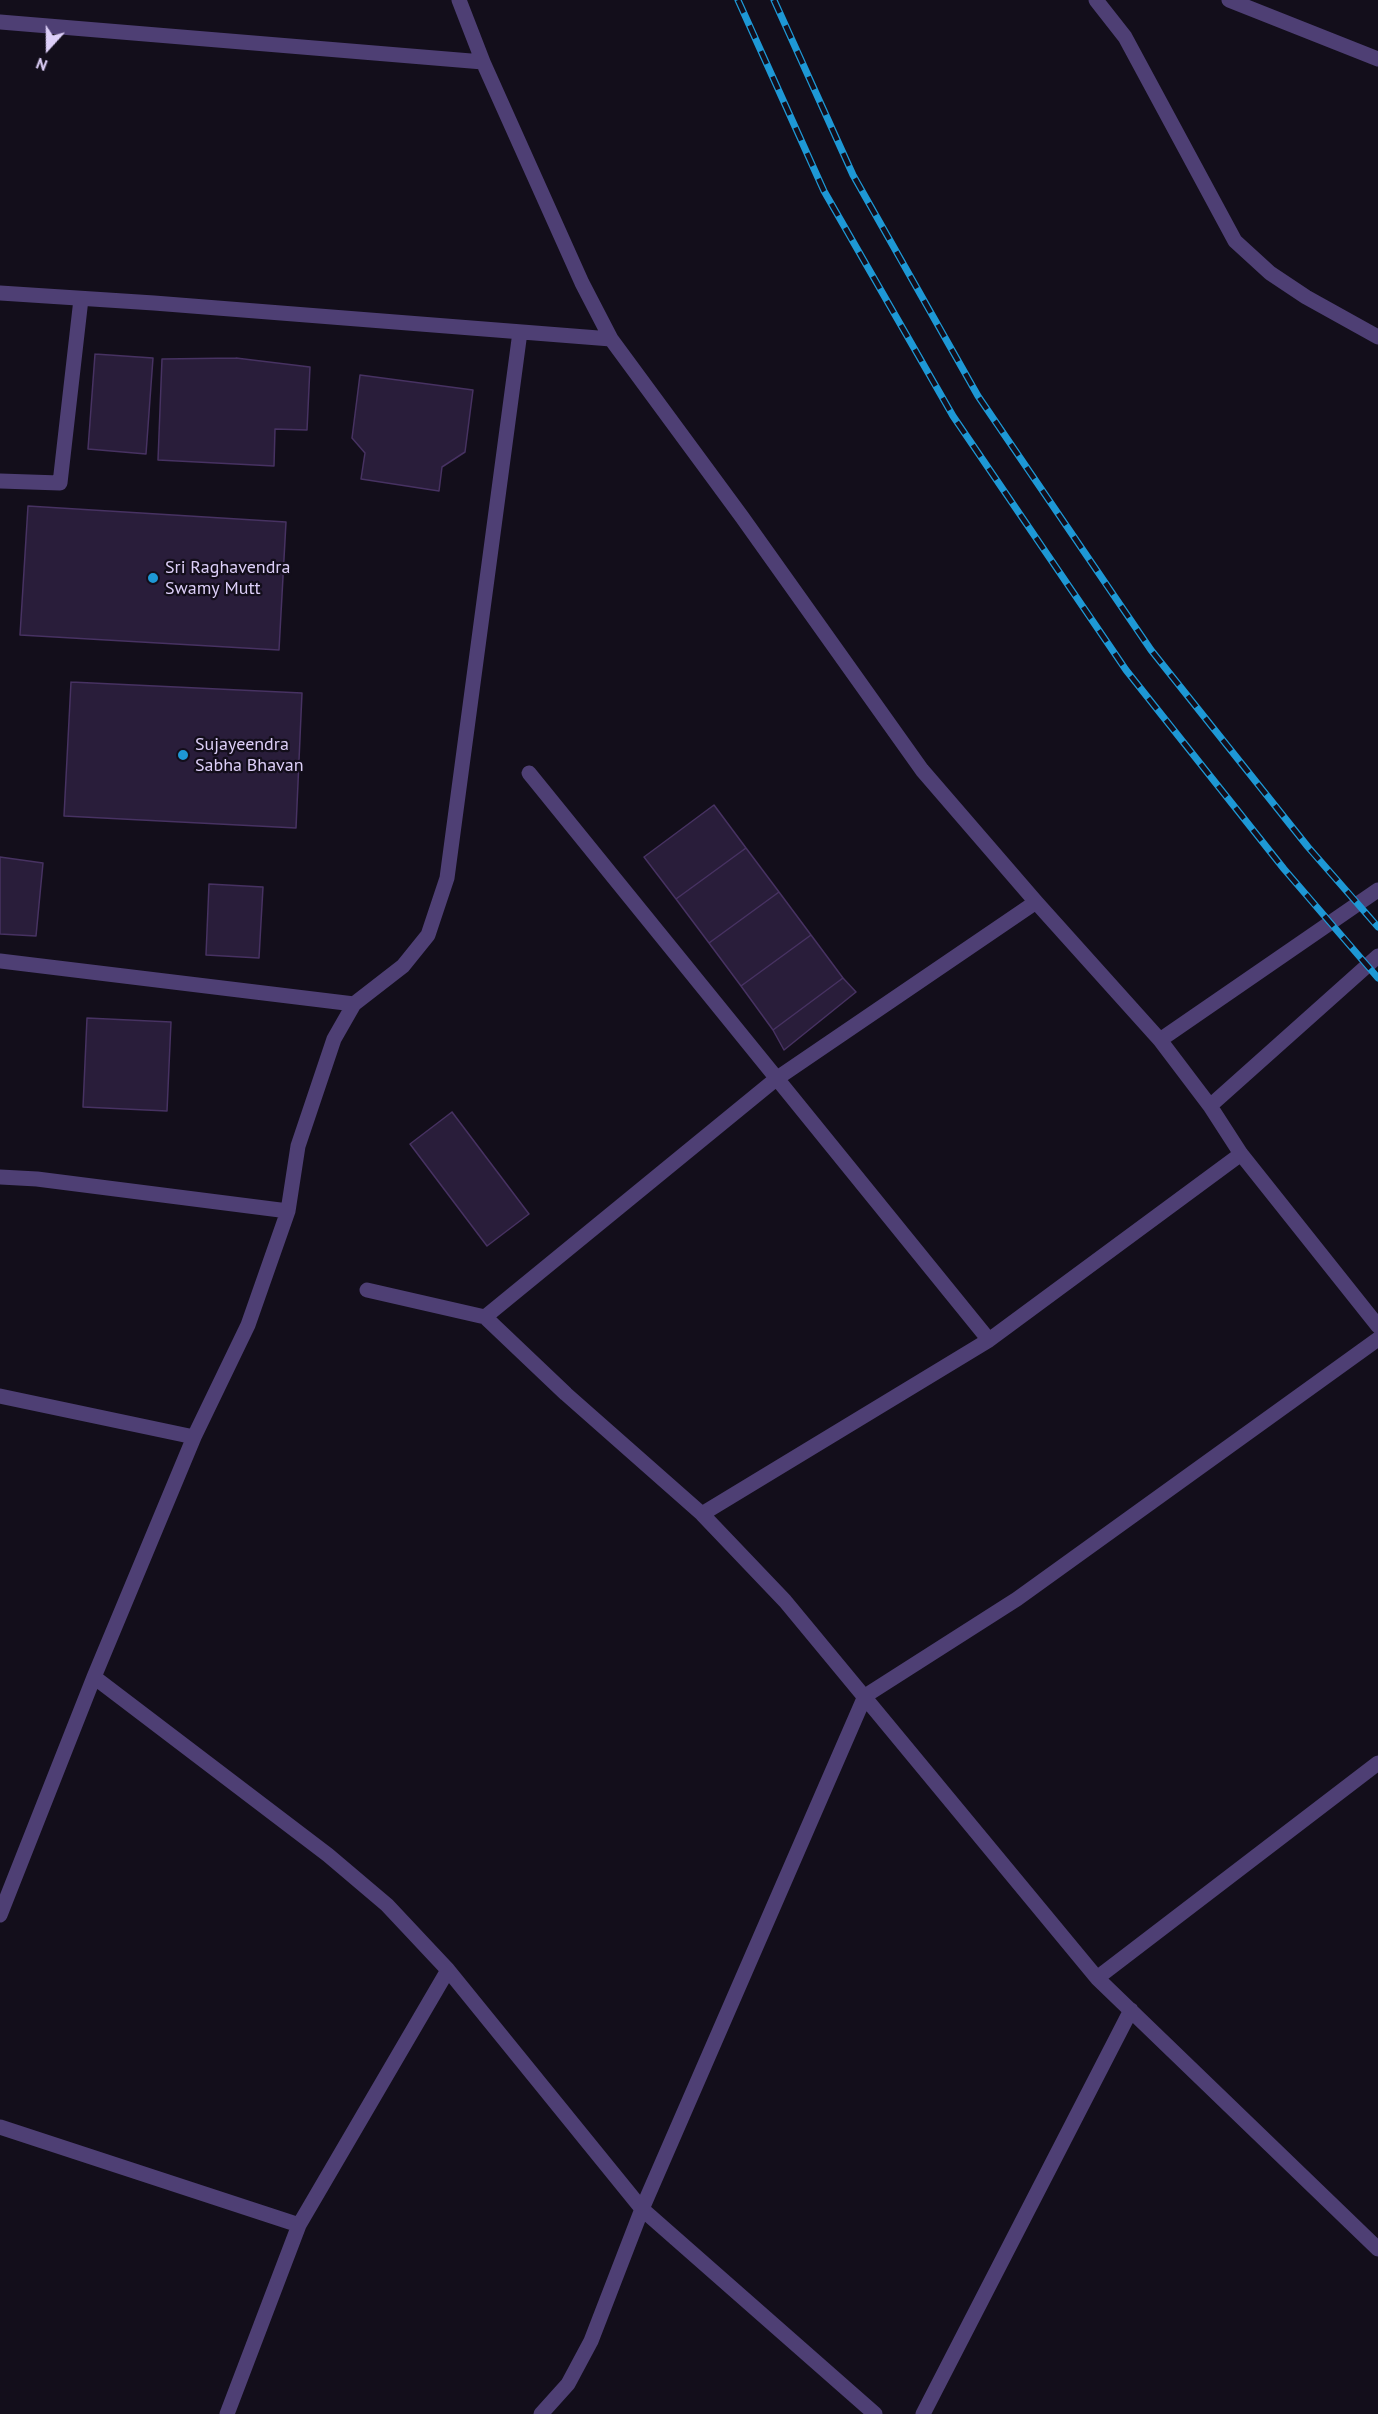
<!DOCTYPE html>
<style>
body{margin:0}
#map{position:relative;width:1378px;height:2414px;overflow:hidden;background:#130e1b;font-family:"PT Sans",sans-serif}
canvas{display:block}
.north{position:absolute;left:18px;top:18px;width:60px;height:60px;-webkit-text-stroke:4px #130e1b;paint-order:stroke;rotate:201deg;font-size:16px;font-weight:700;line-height:24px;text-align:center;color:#ddcff8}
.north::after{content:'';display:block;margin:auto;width:21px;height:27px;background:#ddcff8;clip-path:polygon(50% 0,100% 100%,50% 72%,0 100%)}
</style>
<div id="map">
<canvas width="1378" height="2414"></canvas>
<div class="north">N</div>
</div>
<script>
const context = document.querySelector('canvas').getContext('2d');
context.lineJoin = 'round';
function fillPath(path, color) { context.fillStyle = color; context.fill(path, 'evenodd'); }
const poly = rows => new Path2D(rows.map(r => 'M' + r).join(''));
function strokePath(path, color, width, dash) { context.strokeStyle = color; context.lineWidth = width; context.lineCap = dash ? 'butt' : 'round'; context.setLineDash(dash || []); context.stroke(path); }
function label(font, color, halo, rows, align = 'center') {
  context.font = font + ' "PT Sans",sans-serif'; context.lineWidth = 4.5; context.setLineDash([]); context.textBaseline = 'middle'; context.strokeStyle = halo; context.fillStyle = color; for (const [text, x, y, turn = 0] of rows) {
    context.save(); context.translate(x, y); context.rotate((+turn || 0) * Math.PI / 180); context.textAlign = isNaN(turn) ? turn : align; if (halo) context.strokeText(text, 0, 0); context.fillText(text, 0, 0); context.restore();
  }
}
const building = poly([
 [95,354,153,358,146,454,88,449,95,354],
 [236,358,310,367,307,430,275,429,274,466,158,460,162,359,236,358],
 [360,375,473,390,465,452,442,467,439,491,361,479,365,453,352,438,360,375],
 [28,506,286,522,279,650,20,635,28,506],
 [71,682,302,693,296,828,64,816,71,682],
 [714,805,746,848,676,899,644,857,714,805],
 [746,848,779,892,709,943,676,899,746,848],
 [0,857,43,863,36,936,0,934,0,857],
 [209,884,263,887,259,958,206,955,209,884],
 [779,892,811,935,741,986,709,943,779,892],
 [811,935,843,978,773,1030,741,986,811,935],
 [843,978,856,992,784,1050,773,1030,843,978],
 [87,1018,171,1022,167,1111,83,1107,87,1018],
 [452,1112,529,1214,487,1246,410,1144,452,1112]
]);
fillPath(building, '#291d3a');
strokePath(building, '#473262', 1.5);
strokePath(poly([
 [459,0,483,62],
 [1096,0,1125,37,1235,241,1270,273,1306,297,1378,337],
 [1229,0,1378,59],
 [0,22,483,62,582,283,611,339],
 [0,293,154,303,611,339,742,517,922,770,1036,902,1160,1040,1210,1106,1241,1154,1378,1326],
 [0,481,60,483,81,299],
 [529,773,989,1340],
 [0,961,354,1004],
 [1160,1040,1378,890],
 [1210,1106,1378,956],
 [0,1177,37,1179,288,1211],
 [367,1290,485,1317,566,1394,702,1514,785,1601,1097,1978,1378,2249],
 [485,1317,776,1079,1036,902],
 [0,1396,194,1437],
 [702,1514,989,1340,1241,1154],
 [94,1677,328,1855,387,1905,448,1970,642,2209,875,2414],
 [0,1915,94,1677,194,1437,248,1325,288,1211,298,1146,334,1039,354,1004,403,966,428,935,447,878,520,332],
 [1097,1978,1378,1763],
 [0,2127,299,2225],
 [227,2414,299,2225,448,1970],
 [541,2414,568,2384,591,2341,642,2209,865,1696,1017,1599,1378,1339],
 [923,2414,1131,2010]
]), '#4e3f74', 15);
const rail = poly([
 [738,0,824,191,953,416,1126,670,1284,869,1378,978],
 [774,0,853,175,978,396,1151,650,1308,847,1378,927]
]);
strokePath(rail, '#1e98d5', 7);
strokePath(rail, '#130e1b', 4.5, [14]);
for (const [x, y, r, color] of [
 [153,578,6,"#1e98d5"],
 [183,755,6,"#1e98d5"]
]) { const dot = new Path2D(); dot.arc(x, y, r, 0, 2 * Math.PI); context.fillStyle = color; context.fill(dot); strokePath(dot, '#130e1b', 2); }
label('18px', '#ddcff8', '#130e1b', [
 ["Sri Raghavendra",165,568],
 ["Swamy Mutt",165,589],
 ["Sujayeendra",195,745],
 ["Sabha Bhavan",195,766]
], 'left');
</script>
